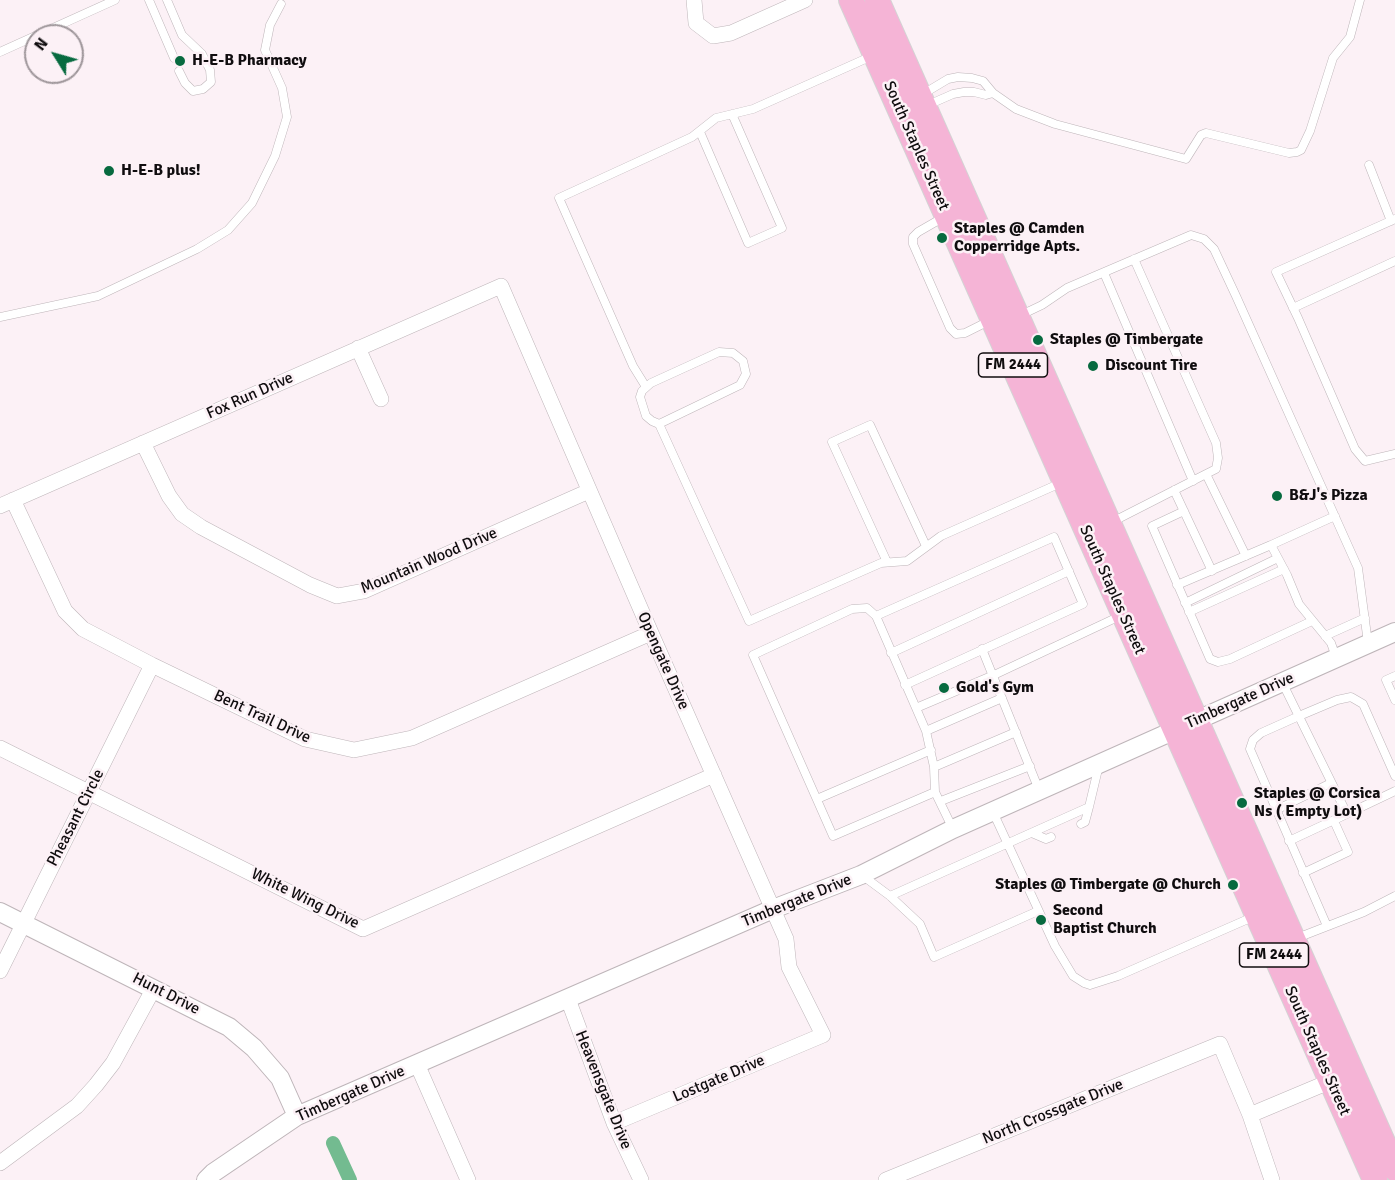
<!DOCTYPE html>
<style>
body{margin:0}
#map{position:relative;width:1395px;height:1180px;overflow:hidden;background:#fcf1f6;font-family:Signika,sans-serif}
canvas{display:block}
.north{position:absolute;left:24px;top:24px;width:60px;height:60px;box-sizing:border-box;background:#fcf1f6;border:2px solid #9e969a;border-radius:50%;rotate:307deg;font-size:16px;font-weight:700;line-height:24px;text-align:center;color:#100d0f}
.north::after{content:'';display:block;margin:auto;width:21px;height:27px;background:#076a3f;clip-path:polygon(50% 0,100% 100%,50% 72%,0 100%)}
</style>
<div id="map">
<canvas width="1395" height="1180"></canvas>
<div class="north">N</div>
</div>
<script>
const context = document.querySelector('canvas').getContext('2d');
context.lineJoin = 'round';
const poly = rows => new Path2D(rows.map(r => 'M' + r).join(''));
function strokePath(path, color, width, dash) { context.strokeStyle = color; context.lineWidth = width; context.lineCap = dash ? 'butt' : 'round'; context.setLineDash(dash || []); context.stroke(path); }
function label(font, color, halo, rows, align = 'center') {
  context.font = font + ' Signika,sans-serif'; context.lineWidth = 5; context.setLineDash([]); context.textBaseline = 'middle'; context.strokeStyle = halo; context.fillStyle = color; for (const [text, x, y, turn = 0] of rows) {
    context.save(); context.translate(x, y); context.rotate((+turn || 0) * Math.PI / 180); context.textAlign = isNaN(turn) ? turn : align; if (halo) context.strokeText(text, 0, 0); context.fillText(text, 0, 0); context.restore();
  }
}
strokePath(poly([
 [333,1143,350,1180]
]), '#73bb90', 14);
const service = poly([
 [149,0,174,58],
 [167,0,182,35,202,54,210,70,211,82,203,89,193,91,185,83,179,71],
 [0,52,115,0],
 [923,94,948,79,958,77,972,78,983,81,993,93,1016,109,1055,124,1186,159,1201,135,1206,133,1289,153,1297,152,1301,150,1310,131,1333,58,1350,37,1360,0],
 [928,105,953,94,964,92,974,92,986,95,993,93],
 [700,132,748,243,782,228,732,114],
 [1369,165,1391,221],
 [944,217,918,232,913,237,913,244,950,328,956,334,965,333,991,320],
 [1395,219,1276,272,1298,318,1355,449,1365,461,1395,454],
 [1134,259,1216,443,1218,458,1216,469,1206,474],
 [1104,273,1193,481],
 [1293,308,1395,261],
 [1021,315,1042,305,1067,288,1191,235,1204,239,1214,249,1236,296,1358,568,1368,643],
 [0,317,98,296,197,249,228,230,252,203,275,156,287,117,282,88,265,50,270,25,281,4],
 [646,387,633,366,559,198,692,137,716,118,753,109,872,56],
 [659,424,740,385,746,374,743,361,733,353,719,352,651,383,642,391,640,397,646,416,652,421,659,424,749,621,881,563,907,561,941,536,1063,482],
 [1174,490,1212,571],
 [1184,511,1152,526,1210,659,1218,662,1230,659,1312,621],
 [1335,516,1271,545,1287,575,1299,604,1331,643,1336,657],
 [1112,522,1206,474,1246,556],
 [887,562,832,442,870,425,926,546],
 [1177,585,1271,545],
 [1185,603,1278,558],
 [1189,612,1284,569],
 [876,616,1054,537,1083,604,905,685],
 [1325,636,1365,618],
 [982,649,1039,790],
 [891,653,1069,571],
 [1395,676,1386,680,1395,700],
 [1282,682,1347,814,1395,791],
 [916,708,994,675,1120,616],
 [926,731,1002,698],
 [934,767,1016,732],
 [935,792,833,836,753,655,852,609,867,608,876,616,926,731,934,767,935,792,953,829],
 [817,799,931,750],
 [941,801,1030,766],
 [1276,810,1331,783],
 [993,812,1055,946,1073,976,1084,983,1090,985,1118,976,1255,916],
 [1081,824,1085,822,1089,807],
 [1032,833,1046,839,1051,837],
 [1289,841,1347,814],
 [1303,873,1348,852,1334,821],
 [863,876,890,896,920,924,934,957,1038,911],
 [890,896,1089,807,1099,765],
 [1327,926,1250,749,1253,740,1261,733,1299,716,1337,700,1351,697,1363,704,1395,776],
 [1297,938,1364,912,1395,896]
]);
const minor = poly([
 [694,0,696,23,713,36,731,33,805,0],
 [358,348,381,399],
 [143,443,169,496,182,514,201,527,310,585,337,596,364,591,589,491],
 [13,500,65,611,83,629,152,665,305,739,354,750,412,738,651,633],
 [0,506,501,286,651,633,786,939,789,967,823,1035,614,1123],
 [0,748,363,929,714,775],
 [0,971,152,665],
 [568,999,614,1123,641,1180],
 [417,1064,468,1180],
 [1250,1115,1331,1081],
 [0,1163,77,1106,96,1085,113,1063,154,988],
 [886,1180,1220,1044,1250,1115,1272,1180]
]);
const tertiary = poly([
 [0,912,229,1027,254,1048,280,1078,297,1116],
 [206,1180,213,1173,297,1116,773,909,861,875,953,829,1395,632]
]);
const primary = poly([
 [851,0,1375,1180],
 [877,0,1395,1169]
]);
strokePath(service, '#beb5b9', 9);
strokePath(minor, '#beb5b9', 16);
strokePath(tertiary, '#beb5b9', 20);
strokePath(primary, '#d4d3d4', 26);
strokePath(service, '#fff', 8);
strokePath(minor, '#fff', 15);
strokePath(tertiary, '#fff', 18);
strokePath(primary, '#f5b4d6', 24);
for (const [x, y, r, color] of [
 [180,61,6,"#076a3f"],
 [109,171,6,"#076a3f"],
 [942,238,6,"#076a3f"],
 [1038,340,6,"#076a3f"],
 [1093,366,6,"#076a3f"],
 [1277,496,6,"#076a3f"],
 [944,688,6,"#076a3f"],
 [1242,803,6,"#076a3f"],
 [1233,885,6,"#076a3f"],
 [1041,920,6,"#076a3f"]
]) { const dot = new Path2D(); dot.arc(x, y, r, 0, 2 * Math.PI); context.fillStyle = color; context.fill(dot); strokePath(dot, '#fcf1f6', 2); }
for (const [x, y, w] of [
 [1013,365,69],
 [1274,955,69]
]) { const box = new Path2D(); box.roundRect(x - w / 2, y - 12, w, 24, 4.5); context.fillStyle = '#fcf1f6'; context.fill(box); strokePath(box, '#100d0f', 1.5); }
label('bold 15px', '#100d0f', null, [
 ["FM 2444",1013,365],
 ["FM 2444",1274,955]
]);
label('bold 16px', '#100d0f', '#fcf1f6', [
 ["H-E-B Pharmacy",192,61],
 ["H-E-B plus!",121,171],
 ["Staples @ Camden",954,229],
 ["Copperridge Apts.",954,247],
 ["Staples @ Timbergate",1050,340],
 ["Discount Tire",1105,366],
 ["B&J's Pizza",1289,496],
 ["Gold's Gym",956,688],
 ["Staples @ Corsica",1254,794],
 ["Ns ( Empty Lot)",1254,812],
 ["Staples @ Timbergate @ Church",1221,885,"right"],
 ["Second",1053,911],
 ["Baptist Church",1053,929]
], 'left');
label('16px', '#100d0f', '#fcf1f6', [
 ["South Staples Street",916,146,66],
 ["Fox Run Drive",250,396,-24],
 ["Mountain Wood Drive",429,561,-23],
 ["South Staples Street",1112,590,66],
 ["Opengate Drive",663,661,66],
 ["Timbergate Drive",1240,701,-24],
 ["Bent Trail Drive",262,717,25],
 ["Pheasant Circle",76,818,-63],
 ["White Wing Drive",305,899,26],
 ["Timbergate Drive",797,901,-22],
 ["Hunt Drive",166,994,27],
 ["South Staples Street",1317,1051,66],
 ["Lostgate Drive",719,1079,-23],
 ["Heavensgate Drive",603,1090,68],
 ["Timbergate Drive",351,1094,-24],
 ["North Crossgate Drive",1053,1112,-22]
]);
</script>
